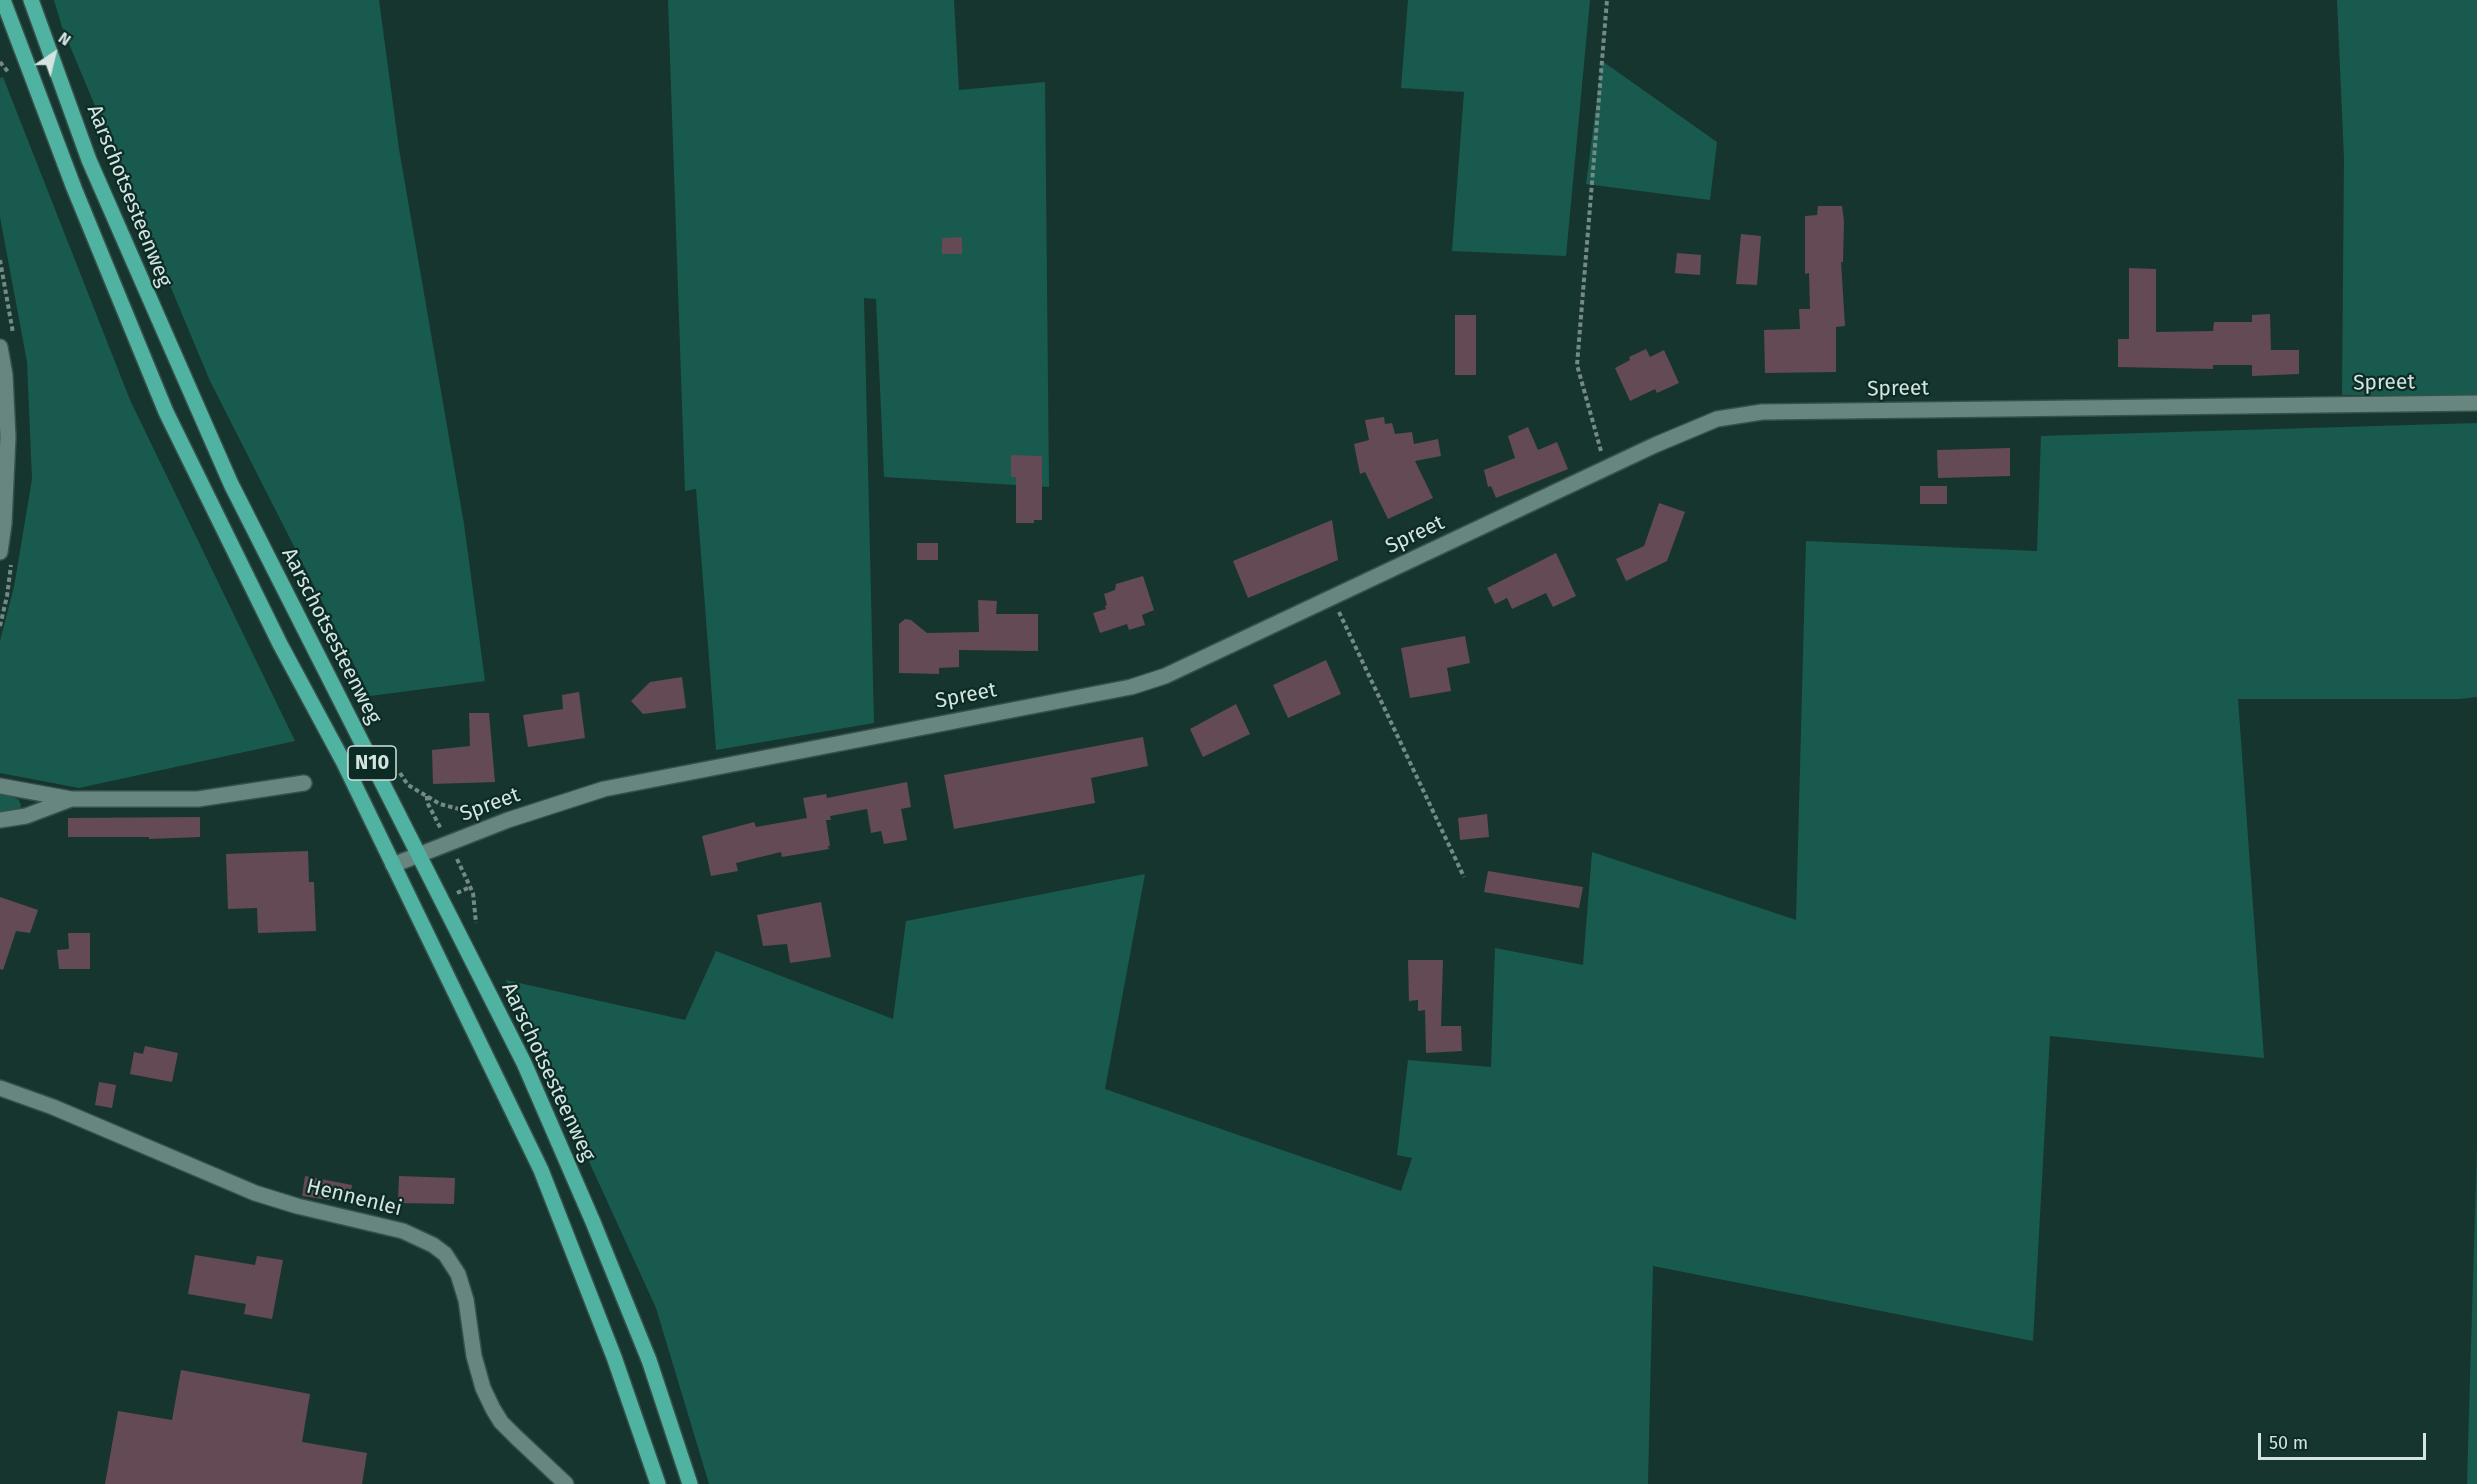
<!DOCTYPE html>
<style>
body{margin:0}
#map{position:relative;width:2477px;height:1484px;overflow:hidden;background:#17352f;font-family:"Fira Sans",sans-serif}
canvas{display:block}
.north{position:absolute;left:24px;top:24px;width:60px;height:60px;-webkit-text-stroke:4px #0d2b25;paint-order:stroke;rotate:35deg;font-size:16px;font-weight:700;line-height:24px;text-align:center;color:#d4e4e0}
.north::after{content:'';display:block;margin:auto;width:21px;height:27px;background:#d4e4e0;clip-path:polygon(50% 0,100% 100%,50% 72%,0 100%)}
.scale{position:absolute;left:2258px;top:1433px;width:168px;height:27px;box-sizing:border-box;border:3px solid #d4e4e0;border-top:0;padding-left:8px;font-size:18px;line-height:21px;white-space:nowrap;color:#d4e4e0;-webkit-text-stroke:4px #0d2b25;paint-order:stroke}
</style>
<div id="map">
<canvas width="2477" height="1484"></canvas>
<div class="north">N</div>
<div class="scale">50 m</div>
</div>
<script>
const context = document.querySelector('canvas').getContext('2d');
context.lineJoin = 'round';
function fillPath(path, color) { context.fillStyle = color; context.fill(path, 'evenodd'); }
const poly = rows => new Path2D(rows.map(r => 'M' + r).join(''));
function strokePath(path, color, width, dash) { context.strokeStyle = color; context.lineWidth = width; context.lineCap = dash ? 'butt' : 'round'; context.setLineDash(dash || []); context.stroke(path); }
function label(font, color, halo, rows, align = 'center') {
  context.font = font + ' "Fira Sans",sans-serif'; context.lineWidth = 4.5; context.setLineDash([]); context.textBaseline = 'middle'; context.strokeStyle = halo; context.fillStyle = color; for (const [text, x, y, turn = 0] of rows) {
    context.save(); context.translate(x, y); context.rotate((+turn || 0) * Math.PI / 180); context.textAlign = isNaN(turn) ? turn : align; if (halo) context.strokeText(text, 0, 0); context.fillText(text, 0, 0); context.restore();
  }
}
fillPath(poly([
 [54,0,379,0,399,149,464,524,485,681,370,696,210,381,62,27],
 [668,0,954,0,959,90,1045,82,1049,487,884,477,876,299,864,298,874,723,716,750,696,489,685,491],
 [1408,0,1590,0,1566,256,1452,251,1464,92,1401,88],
 [2337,0,2477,0,2477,396,2342,395,2344,158],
 [1602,61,1717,142,1710,200,1586,184],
 [3,77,130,400,295,741,79,788,0,773,0,641,14,587,32,479,27,362,0,217,0,78],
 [2477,423,2477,697,2460,699,2238,699,2264,1058,2050,1036,2033,1341,1653,1266,1648,1484,709,1484,656,1308,506,980,685,1020,716,951,893,1019,906,921,1145,874,1105,1089,1401,1191,1412,1158,1397,1155,1408,1060,1491,1067,1495,948,1583,965,1592,852,1796,920,1806,541,2037,551,2041,436],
 [0,791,19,800,21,806,18,811,0,815],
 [2477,1150,2477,1484,2467,1484,2470,1376]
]), '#185a4e');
fillPath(poly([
 [1818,206,1842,206,1844,221,1843,262,1841,262,1845,326,1836,327,1836,372,1765,373,1764,330,1800,329,1799,309,1810,309,1809,273,1805,274,1805,216,1817,215],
 [1741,234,1761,236,1757,285,1736,284],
 [962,237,962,254,942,254,942,238],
 [1677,253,1701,255,1700,275,1675,273],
 [2129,268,2156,269,2156,332,2213,331,2214,322,2252,322,2252,315,2270,314,2271,350,2299,350,2299,374,2252,376,2252,365,2213,365,2213,369,2118,367,2118,339,2129,339],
 [1455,315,1476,315,1476,375,1455,375],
 [1646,349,1650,357,1664,350,1679,383,1657,393,1655,389,1630,401,1615,368,1630,360,1629,357],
 [1384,417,1385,424,1392,423,1395,434,1412,432,1414,444,1438,439,1441,456,1415,461,1433,498,1388,519,1365,472,1360,474,1354,444,1369,440,1365,420],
 [1528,427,1538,450,1557,442,1568,469,1496,498,1491,486,1488,487,1484,470,1515,458,1508,436],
 [2010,448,2010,476,1938,478,1937,450],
 [1011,455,1042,456,1042,520,1034,520,1034,523,1016,523,1016,477,1011,477],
 [1920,486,1947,486,1947,504,1920,504],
 [1659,503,1685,512,1667,561,1626,581,1616,559,1644,546],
 [1332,520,1338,560,1248,598,1233,561],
 [917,543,938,543,938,560,917,560],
 [1556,553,1576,596,1553,607,1546,593,1512,609,1507,598,1495,604,1487,588],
 [1143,576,1154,610,1142,615,1145,625,1129,630,1127,624,1100,633,1093,613,1106,609,1105,606,1107,605,1104,594,1115,590,1116,584],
 [978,600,997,601,996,614,1038,614,1038,651,959,650,959,667,939,668,939,674,899,673,899,624,905,619,911,620,927,633,979,632],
 [1465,636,1470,663,1447,668,1451,691,1410,698,1401,648],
 [1326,660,1341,694,1288,718,1273,685],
 [682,677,686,708,643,714,631,701,650,682],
 [579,692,585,738,528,747,523,715,563,709,562,695],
 [1236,704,1250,734,1203,757,1190,729],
 [469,713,489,713,495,782,433,784,432,750,470,746],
 [1143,737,1148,766,1091,778,1095,803,954,829,944,775],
 [907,782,911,807,901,809,907,840,884,844,881,831,871,833,867,809,830,816,831,820,826,820,830,846,828,846,829,849,782,857,781,852,736,863,738,871,711,876,702,836,754,822,756,827,807,818,803,798,826,794,827,798],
 [1487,814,1489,837,1460,840,1458,818],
 [200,817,200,837,149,839,149,837,68,837,68,818],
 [308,851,309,882,314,882,316,931,258,933,257,908,228,909,226,854],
 [1488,871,1583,887,1579,908,1484,892],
 [0,897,38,910,30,933,16,931,3,970,0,969],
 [821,902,831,957,790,963,787,944,763,946,757,915],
 [68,933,90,933,90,969,59,969,57,950,69,949],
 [1408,960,1443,960,1441,1026,1461,1026,1462,1051,1426,1053,1425,1010,1418,1011,1418,1000,1409,1001],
 [145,1046,178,1053,172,1082,130,1074,134,1052,143,1054],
 [99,1082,116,1085,112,1108,95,1105],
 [305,1176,352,1185,349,1203,302,1196],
 [399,1176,455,1178,454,1204,398,1203],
 [195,1255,255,1265,257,1256,283,1260,272,1319,244,1314,246,1304,188,1294],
 [181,1370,310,1394,302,1442,367,1453,362,1484,105,1484,118,1411,172,1420]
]), '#634a54');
const minor = poly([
 [0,347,5,375,8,437,4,524,0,552],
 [0,786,71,799,198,799,304,783],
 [0,820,26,816,71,799],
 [393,865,508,820,604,789,1131,687,1165,676,1655,445,1717,419,1762,412,2477,403],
 [0,1088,53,1107,255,1193,297,1206,403,1231,433,1245,445,1254,458,1274,466,1300,474,1356,483,1388,493,1409,501,1422,516,1437,566,1484]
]);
const major = poly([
 [3,0,74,188,166,412,280,644,344,763,541,1170,614,1357,658,1484],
 [31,0,89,160,231,484,524,1063,593,1222,649,1360,690,1484]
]);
strokePath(minor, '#37504b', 18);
strokePath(major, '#37504b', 18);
strokePath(poly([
 [0,62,9,73],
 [0,260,13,333],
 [1601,451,1577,365,1607,0],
 [1339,612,1464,877],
 [0,626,7,596,11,565],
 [400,773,408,785,440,804,463,810,514,796],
 [427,796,427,802,441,829],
 [457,859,473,893,476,923],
 [457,893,470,887]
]), '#738a85', 4, [4.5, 3]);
strokePath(minor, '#67867f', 15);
strokePath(major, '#50b2a1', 15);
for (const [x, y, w] of [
 [372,763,48]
]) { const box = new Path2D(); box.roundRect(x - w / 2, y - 17, w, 34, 4.5); context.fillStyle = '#0d2b25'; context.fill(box); strokePath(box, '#d4e4e0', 1.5); }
label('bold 20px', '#d4e4e0', null, [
 ["N10",372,763]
]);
label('21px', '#d4e4e0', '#0d2b25', [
 ["Aarschotsesteenweg",129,196,68],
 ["Spreet",2384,383,-1],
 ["Spreet",1898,389,-1],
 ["Spreet",1415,535,-25],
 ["Aarschotsesteenweg",331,636,63],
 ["Spreet",966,696,-11],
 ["Spreet",490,805,-20],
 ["Aarschotsesteenweg",548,1072,65],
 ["Hennenlei",354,1198,14]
]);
</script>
